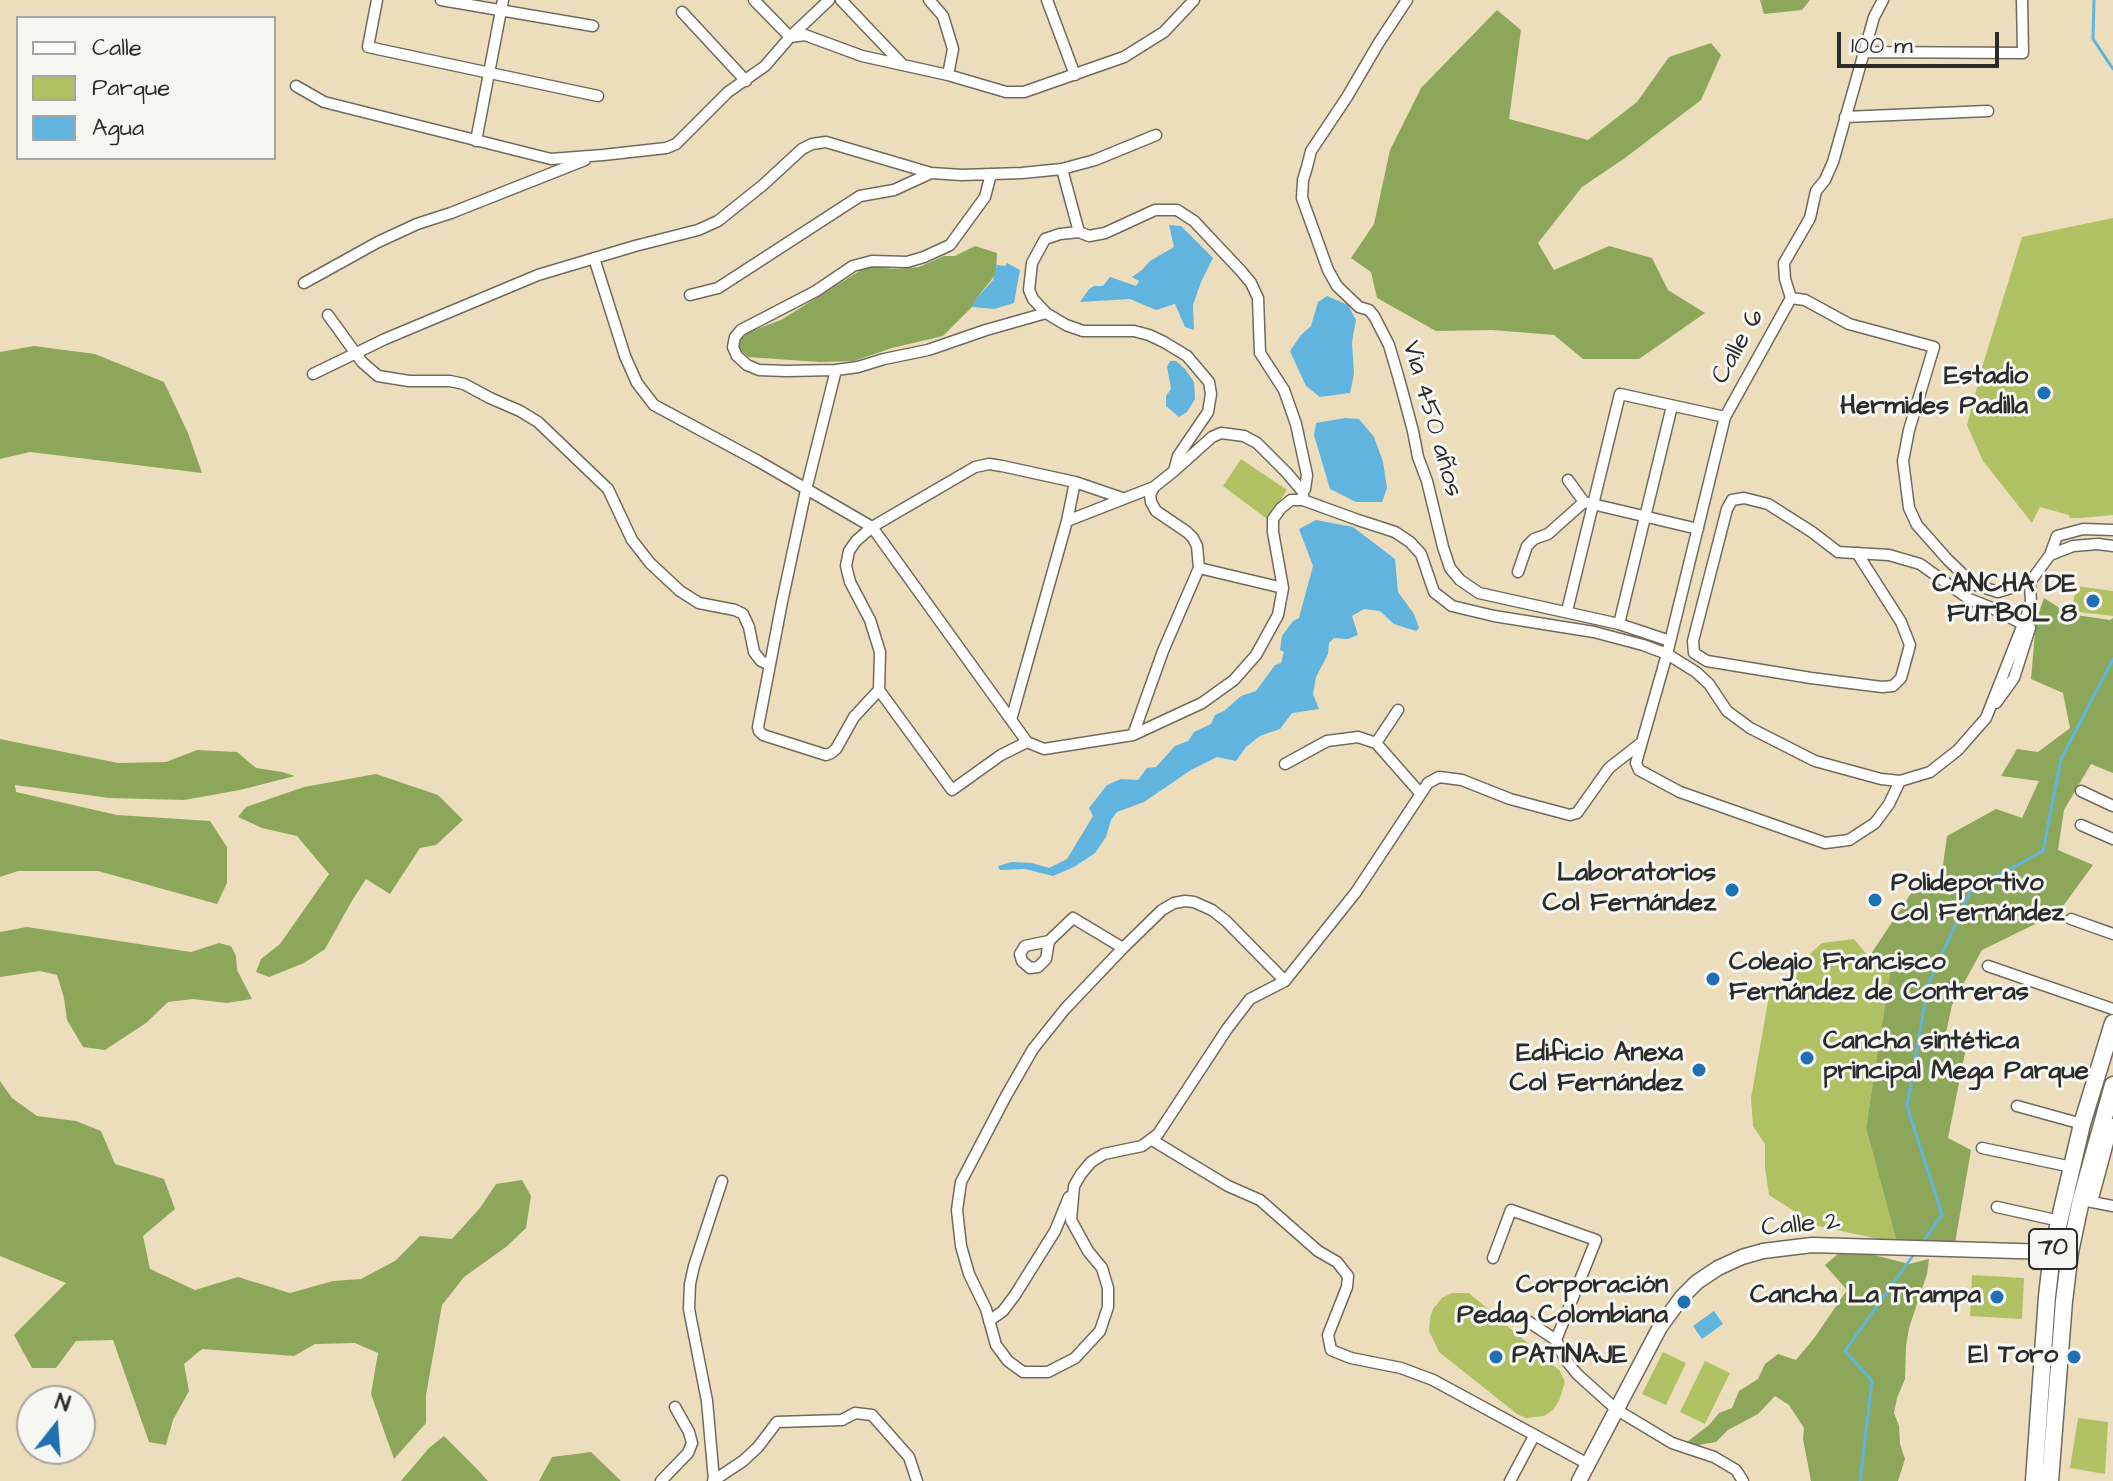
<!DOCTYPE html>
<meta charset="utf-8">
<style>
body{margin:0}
#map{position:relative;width:2113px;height:1481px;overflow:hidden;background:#ecdebc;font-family:"Architects Daughter",sans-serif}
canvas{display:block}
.legend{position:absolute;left:16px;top:16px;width:260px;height:144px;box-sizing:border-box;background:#f6f6f2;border:2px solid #a5a5a2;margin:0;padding:10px 14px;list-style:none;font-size:24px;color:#2b2b2b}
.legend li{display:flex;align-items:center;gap:16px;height:40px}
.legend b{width:40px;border:2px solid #a5a5a2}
.north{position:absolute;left:16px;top:1385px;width:80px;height:80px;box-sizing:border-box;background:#f6f6f2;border:2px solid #a5a5a2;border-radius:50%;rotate:17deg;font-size:22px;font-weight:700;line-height:32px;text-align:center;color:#2b2b2b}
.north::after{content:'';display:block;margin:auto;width:28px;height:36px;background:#1f6fb2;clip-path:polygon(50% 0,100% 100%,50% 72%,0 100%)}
.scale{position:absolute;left:1837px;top:32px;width:162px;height:36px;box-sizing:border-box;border:4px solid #2b2b2b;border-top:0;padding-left:10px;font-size:24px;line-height:28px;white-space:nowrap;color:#2b2b2b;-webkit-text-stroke:6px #f6f6f2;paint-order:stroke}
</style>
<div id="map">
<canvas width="2113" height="1481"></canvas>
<ul class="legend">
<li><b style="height:10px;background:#fff"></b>Calle</li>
<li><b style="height:22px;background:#b0c164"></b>Parque</li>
<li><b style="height:22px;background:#61b4dd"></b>Agua</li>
</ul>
<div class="north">N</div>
<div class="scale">100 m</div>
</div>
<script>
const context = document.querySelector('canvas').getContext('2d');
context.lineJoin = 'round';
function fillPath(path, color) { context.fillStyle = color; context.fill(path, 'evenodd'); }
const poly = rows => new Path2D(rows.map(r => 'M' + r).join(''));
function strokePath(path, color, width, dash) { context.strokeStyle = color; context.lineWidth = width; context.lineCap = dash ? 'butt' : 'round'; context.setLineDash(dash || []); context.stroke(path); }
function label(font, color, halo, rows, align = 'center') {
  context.font = font + ' "Architects Daughter",sans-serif'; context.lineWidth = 6; context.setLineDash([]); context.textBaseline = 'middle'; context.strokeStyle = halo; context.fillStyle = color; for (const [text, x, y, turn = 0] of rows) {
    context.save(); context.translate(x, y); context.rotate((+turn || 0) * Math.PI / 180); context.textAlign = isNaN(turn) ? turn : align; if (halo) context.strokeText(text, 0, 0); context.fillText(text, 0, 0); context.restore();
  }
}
fillPath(poly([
 [2113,218,2113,515,2081,518,2070,518,2069,515,2040,507,2032,523,1983,461,1967,425,1984,361,2022,237],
 [1241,459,1287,490,1267,519,1223,486],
 [2076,586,2113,591,2113,616,2072,611],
 [1854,939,1869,957,1890,972,1866,1128,1897,1243,1799,1222,1797,1213,1769,1195,1765,1168,1765,1144,1753,1126,1751,1098,1770,990,1822,943],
 [1972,1275,2024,1278,2022,1319,1970,1316],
 [1452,1293,1469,1293,1560,1371,1565,1382,1559,1401,1553,1410,1544,1416,1526,1418,1517,1414,1439,1352,1429,1331,1430,1318,1433,1309,1442,1298],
 [1663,1352,1686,1363,1666,1405,1642,1394],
 [1705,1361,1730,1373,1705,1424,1680,1412],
 [2078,1418,2108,1422,2105,1474,2070,1468]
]), '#b0c164');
fillPath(poly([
 [1760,0,1810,0,1802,10,1764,14],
 [1497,10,1521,30,1509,119,1588,140,1637,102,1669,57,1711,43,1721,55,1701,100,1625,158,1582,187,1538,243,1554,270,1609,246,1652,258,1668,290,1705,313,1639,359,1583,359,1554,335,1492,330,1436,331,1377,298,1371,272,1351,258,1374,224,1390,150,1421,88],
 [975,246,997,253,996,274,976,299,972,307,943,336,892,348,854,361,820,362,748,357,739,348,741,339,749,332,781,320,869,265,893,269,919,267,944,256,955,256],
 [34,346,95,354,164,382,188,433,202,473,30,452,0,459,0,352],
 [2044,598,2069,614,2110,620,2113,618,2113,773,2091,764,2064,810,2058,850,2093,865,2058,913,1982,950,1952,1005,1946,1033,1966,1048,1948,1138,1971,1150,1955,1243,1897,1243,1866,1128,1890,972,1869,957,1914,889,1940,887,1947,836,1996,809,2022,818,2039,781,2001,776,2017,749,2038,752,2070,728,2063,693,2031,679,2036,621],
 [0,739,118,763,166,762,197,750,237,752,256,768,282,772,295,776,240,790,184,800,109,798,15,785,16,792,117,815,210,821,227,847,227,883,217,904,98,871,18,871,0,877],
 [376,774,438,795,463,820,436,845,420,848,390,894,366,879,353,899,325,949,304,963,269,977,256,972,261,959,280,944,329,874,297,836,262,828,238,817,246,807,304,787],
 [27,927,191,952,219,943,231,946,236,956,237,970,252,999,227,1003,193,999,168,1002,146,1023,105,1050,83,1047,67,1020,64,998,57,975,40,971,0,977,0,932],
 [0,1081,12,1098,37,1116,76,1121,101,1131,115,1164,164,1179,175,1209,143,1236,150,1269,195,1290,238,1277,290,1293,333,1281,361,1279,395,1261,420,1236,452,1239,480,1208,496,1184,522,1180,531,1196,526,1228,506,1247,464,1277,442,1305,426,1395,426,1423,394,1459,371,1394,378,1353,355,1343,315,1344,294,1356,202,1349,184,1364,189,1391,173,1420,166,1445,149,1442,113,1340,76,1341,56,1368,32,1368,14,1335,66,1283,0,1256],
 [1838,1254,1874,1255,1909,1264,1929,1259,1927,1274,1909,1328,1906,1346,1905,1379,1897,1398,1894,1413,1899,1426,1900,1444,1905,1459,1898,1481,1811,1481,1803,1439,1804,1428,1789,1405,1775,1396,1758,1414,1728,1430,1716,1442,1692,1446,1687,1442,1709,1425,1719,1413,1732,1408,1739,1391,1758,1379,1765,1364,1778,1354,1796,1360,1815,1337,1847,1290,1825,1265],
 [444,1436,477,1469,488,1481,401,1481,429,1448],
 [591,1452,621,1481,539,1481,552,1457]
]), '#8ca75a');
fillPath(poly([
 [1169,225,1181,226,1213,258,1201,282,1193,305,1194,330,1185,327,1175,304,1156,310,1130,299,1080,302,1089,289,1094,286,1103,286,1110,277,1136,286,1139,281,1132,277,1142,270,1150,261,1174,247],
 [1007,263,1020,270,1014,303,994,309,972,307,976,299,993,280,997,265,1005,266],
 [1327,296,1348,305,1356,320,1352,342,1354,374,1350,393,1320,397,1306,386,1290,351,1301,335,1311,326,1318,302],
 [1170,361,1176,361,1185,369,1194,382,1195,399,1187,412,1179,417,1166,406,1166,396,1171,389,1167,367],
 [1345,418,1359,419,1374,437,1383,462,1387,488,1382,502,1356,502,1330,489,1314,435,1316,423],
 [1316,520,1353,527,1395,559,1398,592,1414,614,1419,628,1416,631,1394,624,1380,611,1364,609,1352,616,1358,635,1348,639,1334,638,1329,643,1328,654,1316,677,1313,694,1319,709,1292,713,1280,729,1260,736,1246,747,1236,761,1217,757,1191,770,1144,802,1117,812,1111,820,1106,837,1095,853,1074,867,1053,876,1025,869,1000,870,998,866,1012,862,1032,863,1049,868,1067,859,1093,816,1089,808,1107,785,1121,779,1138,780,1147,768,1156,767,1175,746,1188,741,1194,732,1211,724,1215,715,1224,711,1241,696,1256,691,1275,665,1281,663,1284,652,1280,650,1282,636,1293,621,1299,618,1313,566,1299,529],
 [1714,1311,1723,1324,1702,1339,1693,1326]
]), '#61b4dd');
strokePath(poly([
 [2094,0,2093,39,2113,69],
 [1921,1245,1942,1214,1907,1106,1928,985,1971,890,2043,851,2061,759,2113,659],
 [1860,1481,1872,1381,1845,1351,1914,1254]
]), '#61b4dd', 3);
const minor = poly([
 [377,0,368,47,598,96],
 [441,0,593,26],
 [754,0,790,37,829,0],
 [841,0,901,63],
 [929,0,943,16,953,49,948,75],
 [1047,0,1075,75],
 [1407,0,1378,44,1347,97,1311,151,1307,167,1303,180,1302,198,1328,270,1337,286,1359,307,1369,310,1374,316,1389,345,1399,379,1413,431,1418,457,1427,481,1443,547,1450,568,1460,580,1479,593,1619,624,1670,641],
 [682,12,746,81],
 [1864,52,2023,53,2022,0],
 [296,86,324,102,551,159,603,155,666,148,676,144,728,92,765,66,790,37,805,35,862,56,948,75,1006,92,1024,92,1124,57,1164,32,1194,0],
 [1845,117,1988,111],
 [476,141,503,0],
 [1062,169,1079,232],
 [991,174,985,197,950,245,924,257,907,262,872,261,853,266,816,291,741,330,735,337,733,347,737,356,747,365,759,370,786,371,836,370,858,367,884,359,928,350,986,330,1046,313],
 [594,258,625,356,637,383,654,405,758,461,872,527,1027,742],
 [304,283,378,242,417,224,451,213,585,160],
 [690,295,718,288,860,196,894,190,931,173],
 [1791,298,1725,417,1667,654,1636,763,1639,770,1680,792,1825,843,1849,840,1875,823,1889,804,1900,781],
 [1791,298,1805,300,1849,324,1934,347,1909,430,1903,461,1909,508,1917,525,1948,560,1973,584,1998,592],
 [1791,298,1785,279,1784,263,1810,218,1816,191,1825,180,1833,162,1874,17,1883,0],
 [328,315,362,362,378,376,409,381,450,381,464,384,490,398,520,411,538,422,608,489,632,540,650,563,680,591,699,603,735,610,743,614,749,627,754,652,761,661,770,665],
 [836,370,806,490,782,602,758,727,759,731,763,735,826,755,831,753,836,749,854,717,879,690],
 [313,374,385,339,538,275,635,246,698,230,718,221,763,185,802,149,812,144,826,142,931,173,962,175,1022,173,1062,169,1095,160,1156,135],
 [1174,471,1178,456,1208,412,1211,394,1209,382,1187,356,1164,342,1149,335,1134,331,1083,331,1066,325,1046,313,1033,299,1029,290,1032,263,1045,239,1060,234,1079,232,1089,236,1105,233,1155,210,1177,210,1194,221,1241,271,1251,283,1258,298,1260,353,1284,390,1296,424,1307,475,1305,489,1303,492],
 [1568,480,1584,502,1698,529],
 [1122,498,1075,482,1002,466,989,464,975,467,872,527,856,541,849,551,846,566,850,582,870,620,880,652,879,690,952,790,1001,755,1027,742,1044,749,1133,735,1202,703,1234,680,1256,655,1278,615,1283,588,1273,532,1273,519,1281,508,1291,500,1303,500,1358,520,1395,532,1410,542,1421,554,1434,592,1452,606,1494,616,1594,632,1643,645,1667,654,1696,672,1709,684,1727,711,1750,728,1815,761,1881,779,1900,781,1930,772,1958,750,1986,718,2031,604,2030,582],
 [1067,521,1154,487,1174,471,1212,437,1221,433,1244,436,1257,443,1287,473,1303,492,1303,497],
 [1857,553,1901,622,1910,645,1901,678,1893,686,1882,687,1811,678,1707,661,1694,653,1693,641,1727,509,1732,500,1744,498,1768,504,1812,532,1838,552,1889,555,1920,564,1969,599,1992,608,2030,628,2014,678,1996,703],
 [2050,555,2057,536,2083,529,2113,530],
 [1199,568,1283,588],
 [1518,572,1527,546,1534,539,1548,534,1584,502],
 [2030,582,2050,555,2073,546,2098,544,2113,546],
 [1998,592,2030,582],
 [1567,611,1620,394,1725,417],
 [1619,624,1672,406],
 [1011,720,1067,521,1075,482],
 [1133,735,1163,651,1199,568,1197,546,1193,538,1187,532,1156,511,1151,502,1150,495,1154,487],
 [1376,743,1398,710],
 [1285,764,1327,741,1358,737,1376,743,1420,793],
 [2081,791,2113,806],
 [2081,825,2113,839],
 [2071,919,2113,934],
 [1049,941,1046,959,1038,967,1030,968,1022,961,1020,954,1025,946,1049,941,1073,918,1123,948],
 [1988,966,2113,1009],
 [1285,981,1226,921,1212,910,1194,902,1185,901,1174,903,1162,910,1123,948,1065,1009,1033,1049,1006,1096,961,1182,957,1210,961,1246,969,1274,986,1309,996,1345,1008,1361,1023,1372,1048,1372,1075,1358,1100,1331,1108,1307,1108,1288,1102,1268,1088,1251,1071,1220,1074,1186,1081,1174,1091,1162,1104,1154,1142,1146,1158,1134,1227,1029,1250,999,1285,981,1356,892,1428,783,1439,777,1462,780,1510,799,1570,815,1577,813,1609,768,1641,743],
 [2017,1106,2082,1124],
 [1152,1140,1228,1186,1260,1200,1318,1251,1337,1262,1348,1276,1347,1287,1328,1335,1331,1350,1351,1358,1401,1368,1433,1380,1588,1464],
 [1982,1148,2072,1167],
 [2087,1201,2113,1206],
 [2092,1202,2113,1124],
 [1997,1207,2060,1221],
 [1493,1258,1511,1210,1596,1240,1556,1340],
 [1526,1320,1556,1340,1565,1359,1577,1374,1617,1410,1672,1443,1714,1457,1736,1470,1743,1481],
 [989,1321,1003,1311,1015,1295,1055,1231,1069,1197],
 [714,1480,707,1401,689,1309,690,1284,694,1266,722,1181],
 [661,1481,688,1453,692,1443,689,1432,675,1407],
 [713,1481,743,1461,758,1447,777,1422,842,1420,855,1413,872,1415,909,1457,917,1481],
 [1510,1481,1534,1436]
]);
const tertiary = poly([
 [1579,1481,1660,1327,1682,1297,1697,1282,1718,1268,1742,1257,1763,1251,1812,1245,2052,1252]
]);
const primary = poly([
 [2034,1481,2047,1297,2052,1252,2082,1124,2113,1023],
 [2050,1481,2064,1301,2070,1252,2081,1200,2113,1085]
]);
strokePath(minor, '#6f6a5e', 13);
strokePath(tertiary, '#6f6a5e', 17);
strokePath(primary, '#6f6a5e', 19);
strokePath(minor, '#fff', 10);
strokePath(tertiary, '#fff', 14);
strokePath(primary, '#fff', 16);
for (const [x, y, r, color] of [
 [2044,393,8,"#1f6fb2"],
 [2093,601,8,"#1f6fb2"],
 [1732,890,8,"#1f6fb2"],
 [1875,900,8,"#1f6fb2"],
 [1713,979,8,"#1f6fb2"],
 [1807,1058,8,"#1f6fb2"],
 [1699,1070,8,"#1f6fb2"],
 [1997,1297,8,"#1f6fb2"],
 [1684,1302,8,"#1f6fb2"],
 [1496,1357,8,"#1f6fb2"],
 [2074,1357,8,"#1f6fb2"]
]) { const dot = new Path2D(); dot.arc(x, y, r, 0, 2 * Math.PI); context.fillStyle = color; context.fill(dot); strokePath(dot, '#f6f6f2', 3); }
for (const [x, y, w] of [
 [2053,1249,48]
]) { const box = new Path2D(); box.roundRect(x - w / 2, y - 20, w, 40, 6); context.fillStyle = '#f6f6f2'; context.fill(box); strokePath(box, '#2b2b2b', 2); }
label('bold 24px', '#2b2b2b', null, [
 ["70",2053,1249]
]);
label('26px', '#2b2b2b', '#f6f6f2', [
 ["Calle 6",1739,347,-61],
 ["Via 450 años",1431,419,74],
 ["Calle 2",1801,1226,-5]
]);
label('bold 26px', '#2b2b2b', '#f6f6f2', [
 ["Estadio",2028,378],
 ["Hermides Padilla",2028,408],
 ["CANCHA DE",2077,586],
 ["FUTBOL 8",2077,616],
 ["Laboratorios",1716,875],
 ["Col Fernández",1716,905],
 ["Polideportivo",1891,885,"left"],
 ["Col Fernández",1891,915,"left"],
 ["Colegio Francisco",1729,964,"left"],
 ["Fernández de Contreras",1729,994,"left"],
 ["Cancha sintética",1823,1043,"left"],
 ["principal Mega Parque",1823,1073,"left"],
 ["Edificio Anexa",1683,1055],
 ["Col Fernández",1683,1085],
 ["Corporación",1668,1287],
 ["Pedag Colombiana",1668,1317],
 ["Cancha La Trampa",1981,1297],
 ["PATINAJE",1512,1357,"left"],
 ["El Toro",2058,1357]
], 'right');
</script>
